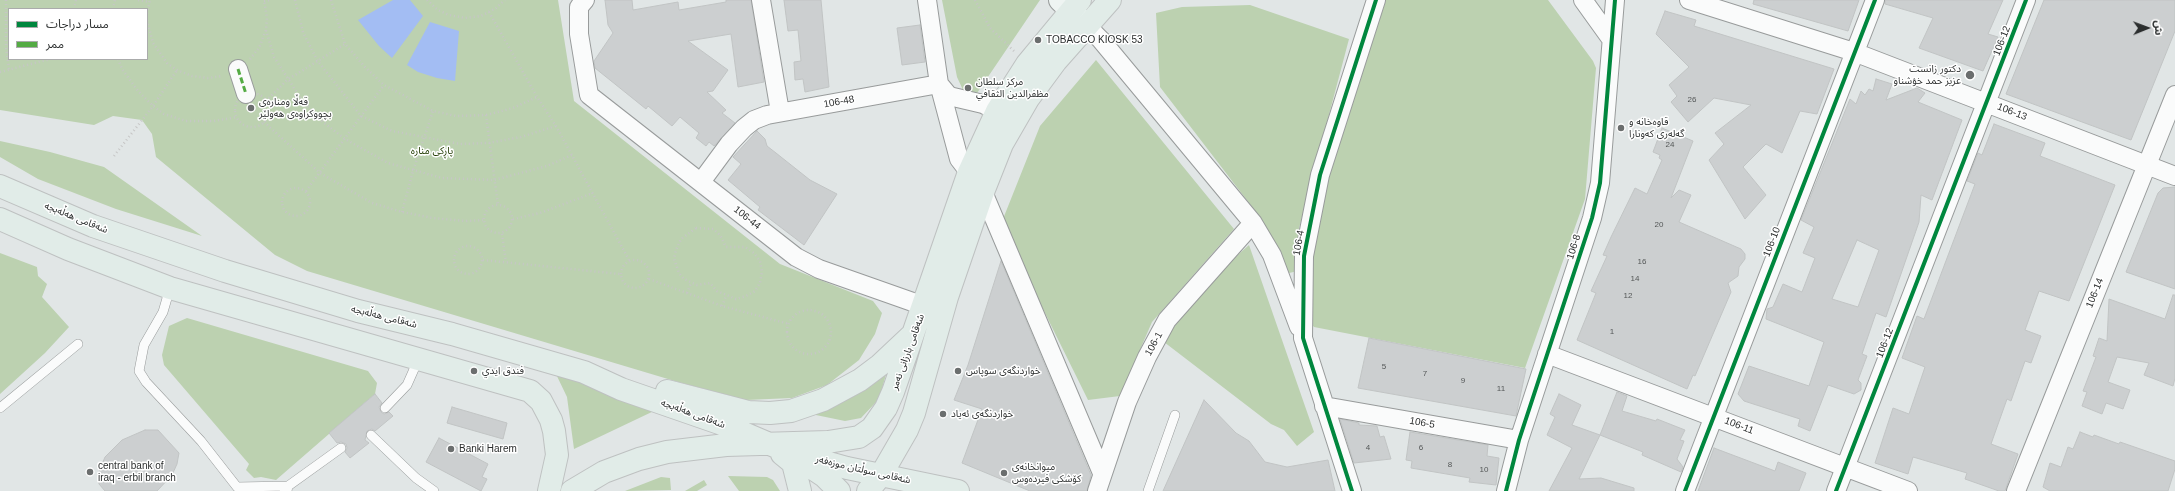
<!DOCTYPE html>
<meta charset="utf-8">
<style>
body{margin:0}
#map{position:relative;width:2175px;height:491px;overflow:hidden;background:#e1e6e6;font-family:Arial,"Noto Sans Arabic",sans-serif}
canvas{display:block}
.legend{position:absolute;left:8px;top:8px;width:140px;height:52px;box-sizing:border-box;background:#fff;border:1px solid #aaabab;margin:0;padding:5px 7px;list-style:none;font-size:12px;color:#2b2e2e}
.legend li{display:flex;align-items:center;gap:8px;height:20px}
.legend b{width:20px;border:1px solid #aaabab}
.north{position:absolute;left:2127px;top:8px;width:40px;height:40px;-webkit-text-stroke:3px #fff;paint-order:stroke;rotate:89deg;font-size:11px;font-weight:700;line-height:16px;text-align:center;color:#2b2e2e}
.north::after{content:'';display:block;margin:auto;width:14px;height:18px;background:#2b2e2e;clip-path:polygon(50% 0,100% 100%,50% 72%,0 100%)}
</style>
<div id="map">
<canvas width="2175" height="491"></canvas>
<ul class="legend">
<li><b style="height:5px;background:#00873e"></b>مسار دراجات</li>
<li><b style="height:5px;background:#54ab44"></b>ممر</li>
</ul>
<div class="north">ش</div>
</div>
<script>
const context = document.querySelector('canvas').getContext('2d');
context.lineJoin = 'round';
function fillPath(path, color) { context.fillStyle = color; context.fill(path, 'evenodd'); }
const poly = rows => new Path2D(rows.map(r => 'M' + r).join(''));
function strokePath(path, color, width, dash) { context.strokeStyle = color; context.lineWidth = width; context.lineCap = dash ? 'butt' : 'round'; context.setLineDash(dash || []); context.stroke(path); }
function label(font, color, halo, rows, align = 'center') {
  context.font = font + ' Arial,"Noto Sans Arabic",sans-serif'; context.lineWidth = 3; context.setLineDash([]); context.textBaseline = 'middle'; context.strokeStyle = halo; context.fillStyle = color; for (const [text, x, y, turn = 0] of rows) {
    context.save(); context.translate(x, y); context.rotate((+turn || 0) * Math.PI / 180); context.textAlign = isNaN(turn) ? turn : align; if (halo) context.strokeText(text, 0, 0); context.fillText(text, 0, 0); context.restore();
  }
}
fillPath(poly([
 [0,0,558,0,574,101,780,264,873,301,882,313,875,334,859,360,827,385,792,398,746,400,678,382,307,271,275,255,156,157,152,134,142,120,113,116,94,125,0,110],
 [9,9,147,9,147,59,9,59],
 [942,0,1040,0,973,99,963,90,957,77],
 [1386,0,1548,0,1593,61,1596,68,1585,199,1525,368,1314,327,1309,321,1311,267,1319,206],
 [1250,5,1349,39,1298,232,1298,271,1289,273,1259,216,1160,87,1156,13,1182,7],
 [1096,60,1234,229,1152,322,1120,396,1088,400,1001,224,1040,126],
 [0,141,50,152,104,167,202,236,116,209,38,179,0,157],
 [1249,245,1314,432,1297,446,1284,430,1271,424,1164,342,1200,288],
 [0,253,37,267,38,276,47,284,42,297,69,327,45,353,0,394],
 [187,318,368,371,377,383,375,394,276,480,261,477,254,478,246,470,249,464,164,365,162,355,169,326],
 [887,371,879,399,861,418,845,421,811,414],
 [555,372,656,410,574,449,567,397],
 [728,476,767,477,773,480,780,491,739,491],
 [661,477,670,478,671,490,625,491],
 [704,480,707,485,697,491,685,491]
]), '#bcd1b0');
fillPath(poly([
 [393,0,410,0,423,16,392,58,379,46,358,20],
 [430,22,459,31,455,81,437,78,418,72,407,65]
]), '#a3bdf3');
const building = poly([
 [605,0,632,0,633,10,678,2,679,10,726,2,726,0,751,0,764,82,738,87,731,34,688,41,728,70,713,91,707,92,726,110,722,113,735,123,714,146,709,142,706,146,696,138,699,133,680,117,672,126,648,106,646,109,595,68,594,61,613,33,608,25,605,0],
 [784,0,821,0,829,87,805,92,803,79,795,80,794,62,801,61,798,30,788,31,784,0],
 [1754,0,1859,0,1848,31,1753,4,1754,0],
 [1885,0,2003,0,1988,34,1998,37,1983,71,1919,48,1933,18,1885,4,1885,0],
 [2044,0,2175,0,2175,31,2131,140,2006,94,2044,0],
 [1665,11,1696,20,1694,26,1834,69,1817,114,1800,111,1782,153,1766,144,1743,167,1766,195,1745,219,1709,160,1724,144,1715,133,1751,105,1714,98,1688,122,1671,102,1677,96,1669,85,1689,67,1656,34,1665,11],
 [920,25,925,62,902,65,897,28,920,25],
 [1876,79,1892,84,1886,100,1917,88,1925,93,1918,102,1962,120,1932,200,1921,195,1919,222,1886,317,1876,313,1862,354,1867,356,1858,380,1861,383,1861,390,1854,394,1828,385,1810,431,1798,426,1800,419,1744,401,1738,394,1749,366,1809,386,1824,342,1766,319,1767,309,1773,307,1783,284,1802,292,1815,258,1803,253,1814,227,1801,220,1850,99,1856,104,1861,91,1865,95,1869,89,1873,91,1876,79],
 [1857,240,1879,250,1858,307,1832,299,1857,240],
 [1994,124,2045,143,2040,156,2115,185,2069,301,2039,291,2025,330,2041,336,2031,363,2025,361,2011,401,2007,399,1991,444,2018,454,2005,491,1999,491,1965,479,1967,473,1913,457,1908,474,1875,463,1893,408,1909,414,1925,367,1902,358,1917,316,1924,319,1975,184,1967,181,1978,153,1982,155,1994,124],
 [1662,128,1693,141,1671,198,1679,190,1691,195,1679,222,1741,249,1745,254,1745,259,1739,267,1738,276,1728,283,1731,292,1695,376,1693,375,1687,389,1577,340,1596,293,1591,291,1607,256,1603,255,1611,237,1635,188,1647,194,1662,160,1659,158,1660,155,1653,152,1662,128],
 [757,131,765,139,767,146,776,153,810,180,837,194,804,245,758,210,760,207,728,180,741,164,733,157,757,131],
 [2175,187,2175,289,2126,272,2158,193,2163,188,2175,187],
 [1001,261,1091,475,1087,491,1030,491,962,463,982,409,954,400,968,365,1001,261],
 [2173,295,2175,295,2175,378,2173,386,2144,375,2149,363,2117,357,2108,382,2130,390,2123,409,2106,403,2102,414,2082,406,2087,392,2083,391,2096,357,2093,356,2099,338,2107,341,2109,299,2165,319,2173,295],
 [1369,338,1526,369,1516,416,1358,388,1369,338],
 [1617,392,1627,396,1622,411,1656,421,1657,419,1685,430,1680,440,1684,441,1677,459,1683,467,1681,472,1642,455,1643,452,1600,435,1617,392],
 [375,394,382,403,379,407,381,412,384,414,389,412,393,416,375,431,372,429,367,431,365,440,369,443,350,458,345,452,347,448,346,444,341,442,337,443,329,433,375,394],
 [1559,394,1581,405,1572,425,1600,435,1579,479,1601,478,1634,488,1634,491,1549,491,1572,448,1547,435,1555,417,1550,414,1559,394],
 [1204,400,1236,433,1249,441,1265,462,1287,467,1328,460,1335,491,1163,491,1204,400],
 [452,407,507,423,503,439,447,423,452,407],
 [1340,419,1359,423,1359,425,1377,426,1380,437,1384,436,1391,459,1354,463,1340,419],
 [145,430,158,430,179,453,177,464,172,475,157,491,105,491,99,484,98,474,105,457,122,440,145,430],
 [1410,432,1488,445,1487,456,1499,458,1496,485,1469,482,1470,478,1411,468,1412,461,1406,460,1410,432],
 [2080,432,2093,437,2094,435,2119,444,2120,442,2175,461,2175,469,2168,491,2050,491,2043,487,2050,463,2061,467,2068,447,2073,449,2080,432],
 [439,438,488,464,482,477,487,479,481,491,426,462,439,438],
 [1714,448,1775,471,1778,462,1806,473,1799,491,1698,491,1714,448]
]);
fillPath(building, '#cccfd0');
strokePath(building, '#c1c4c4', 1);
const lane = poly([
 [170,288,163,312,144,345,139,371,146,382,201,441,237,487,288,486,287,491],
 [0,408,78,344],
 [385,408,407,385,419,358],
 [371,435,416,478,434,491],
 [284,489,341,448],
 [1148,491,1175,415]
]);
const street = poly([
 [585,0,579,7,579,34,589,95,796,257,819,269,924,306],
 [761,0,780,112],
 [927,0,939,84,959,159,969,172],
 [1583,0,1611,39],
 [1689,0,1854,52,2175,176],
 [1086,25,1101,40,1253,223,1272,255,1299,327],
 [238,69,246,94],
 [701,182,729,144,744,128,754,120,767,115,939,84,949,96,983,104,997,111],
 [983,192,1102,473],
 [1547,354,1908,491],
 [1324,406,1519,440],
 [1097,491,1127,402,1147,357,1167,320,1253,223],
 [1352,491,1303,338,1304,256,1320,175,1376,0],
 [1506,491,1519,440,1592,218,1600,183,1615,0],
 [1685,491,1875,0],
 [1836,491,2026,0],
 [2016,491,2175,95]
]);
const secondary = poly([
 [1060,0,1085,24]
]);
const primary = poly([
 [0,186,93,226,225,271,358,311,452,334,584,372,621,389,725,425,786,451,847,468,958,491],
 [0,219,68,249,170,288,530,391,541,401,551,420,554,431,557,455,549,491],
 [667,391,748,412,770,413,791,411,823,400,860,380,880,365,913,334],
 [782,454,793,463,800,491],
 [803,462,824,476,839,491],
 [572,491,604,472,639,459,667,452,726,445,828,442,859,437,872,428,886,408,893,392,969,172,997,111,1027,64,1080,0],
 [868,491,881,475,907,430,914,413,947,297,983,192,1002,144,1028,99,1056,61,1110,0]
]);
strokePath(lane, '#989b9b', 10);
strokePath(street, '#989b9b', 20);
strokePath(secondary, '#989b9b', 24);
strokePath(primary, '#bec1c1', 24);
strokePath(poly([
 [6,0,6,47,9,69],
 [138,0,149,2],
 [295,0,303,32,317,60,361,116,392,131,460,144,488,143,521,137,556,126],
 [331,0,345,44,365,67,384,85,433,111,456,116,486,115,513,108,537,97],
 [427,0,438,10,449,15,465,18,481,16,496,8,505,0],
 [975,0,990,28,1014,51],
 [264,1,270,0],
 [74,9,76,0],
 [113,9,115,0],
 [489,12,537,97,556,126,629,260],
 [147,14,150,0],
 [147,20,153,43,167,63,177,70,192,76,208,78,222,76],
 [266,30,274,57,303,102,323,122,345,139,388,163,442,178,494,180,547,166,572,155],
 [118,59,122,69,138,91,153,106,164,114,186,121,214,121,237,117],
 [250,59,259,48,266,30,267,18,264,0],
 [0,72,50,59],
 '235 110a17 17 0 1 1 34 0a17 17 0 1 1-34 0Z',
 [266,101,287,80,345,44],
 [486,115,498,205],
 [264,122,320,173,372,203,402,212,433,218,465,221,483,220],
 [114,156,153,106,177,70],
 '282 202a14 14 0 1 1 28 0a14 14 0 1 1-28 0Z',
 [306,191,384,85],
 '484 219a14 14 0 1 1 28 0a14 14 0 1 1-28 0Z',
 [402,212,413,171,433,111],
 [513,219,540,213,593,193],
 [696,228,713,229,720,235,726,247,745,247,754,253,760,261,762,272,760,283,755,291,746,296,736,299,717,291,710,283,697,285,684,279,679,273,674,259,676,250,681,239,696,228],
 [502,234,506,262],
 '454 260a14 14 0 1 1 28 0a14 14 0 1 1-28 0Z',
 '621 274a14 14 0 1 1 28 0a14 14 0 1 1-28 0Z',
 [483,260,620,274],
 [649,279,722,306,789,324],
 [687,293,691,283],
 [722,306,726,296],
 '787 332a22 22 0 1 1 44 0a22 22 0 1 1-44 0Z'
]), '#c6c6c6', 2.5, [1, 3]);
strokePath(lane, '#fafbfb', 9);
strokePath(street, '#fafbfb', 18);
strokePath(secondary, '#eef4f2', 22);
strokePath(primary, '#e1ece8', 22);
strokePath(poly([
 [238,69,246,94]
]), '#54ab44', 3, [6, 3]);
strokePath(poly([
 [1352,491,1303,338,1304,256,1320,175,1376,0],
 [1506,491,1519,440,1592,218,1600,183,1615,0],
 [1685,491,1875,0],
 [1836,491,2026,0]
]), '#00873e', 4);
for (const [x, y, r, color] of [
 [1038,40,4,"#6b6e6e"],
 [1970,75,5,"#6b6e6e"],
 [968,88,4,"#6b6e6e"],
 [251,108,4,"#6b6e6e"],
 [1621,128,4,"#6b6e6e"],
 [474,371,4,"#6b6e6e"],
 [958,371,4,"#6b6e6e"],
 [943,414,4,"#6b6e6e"],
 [451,449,4,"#6b6e6e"],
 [90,472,4,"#6b6e6e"],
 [1004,473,4,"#6b6e6e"]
]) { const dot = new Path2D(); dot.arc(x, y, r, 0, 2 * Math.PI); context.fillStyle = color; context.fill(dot); strokePath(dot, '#fff', 1.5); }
label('8px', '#545757', null, [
 ["26",1692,100],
 ["24",1670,145],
 ["20",1659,225],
 ["16",1642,262],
 ["14",1635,279],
 ["12",1628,296],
 ["1",1612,332],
 ["5",1384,367],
 ["7",1425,374],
 ["9",1463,381],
 ["11",1501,389],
 ["4",1368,448],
 ["6",1421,448],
 ["8",1450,465],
 ["10",1484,470]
]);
label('10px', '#2b2e2e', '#fff', [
 ["TOBACCO KIOSK 53",1046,40],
 ["دكتور زانست",1961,69,"right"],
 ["عزيز حمد خؤشناو",1961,81,"right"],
 ["مركز سلطان",976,82],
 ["مظفرالدين الثقافي",976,94],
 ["قەڵا ومنارەی",259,102],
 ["بچووکراوەی هەولێر",259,114],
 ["قاوەخانە و",1629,122],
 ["گەلەری کەونارا",1629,134],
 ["فندق ايدي",482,371],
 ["خواردنگەی سوپاس",966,371],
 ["خواردنگەی ئەیاد",951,414],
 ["Banki Harem",459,449],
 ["central bank of",98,466],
 ["iraq - erbil branch",98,478],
 ["میوانخانەی",1012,467],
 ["کۆشکی فیردەوس",1012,479]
], 'left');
label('10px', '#2b2e2e', '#fff', [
 ["106-12",2002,41,-69],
 ["106-48",839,102,-10],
 ["106-13",2012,112,21],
 ["شەقامی هەڵەبجە",76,218,22],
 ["106-44",747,218,38],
 ["106-10",1772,242,-69],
 ["106-4",1299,243,-80],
 ["106-8",1574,247,-72],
 ["106-14",2095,293,-68],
 ["شەقامی هەڵەبجە",384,317,14],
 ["106-12",1885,343,-69],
 ["106-1",1154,344,-61],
 ["شەقامی بارزانی نەمر",908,352,-70],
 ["شەقامی هەڵەبجە",693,414,20],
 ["106-5",1422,423,10],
 ["106-11",1739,426,21],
 ["شەقامی سوڵتان موزەفەر",863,470,13]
]);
label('10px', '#213b00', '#fff', [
 ["پاڕکی منارە",432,151]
]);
</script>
